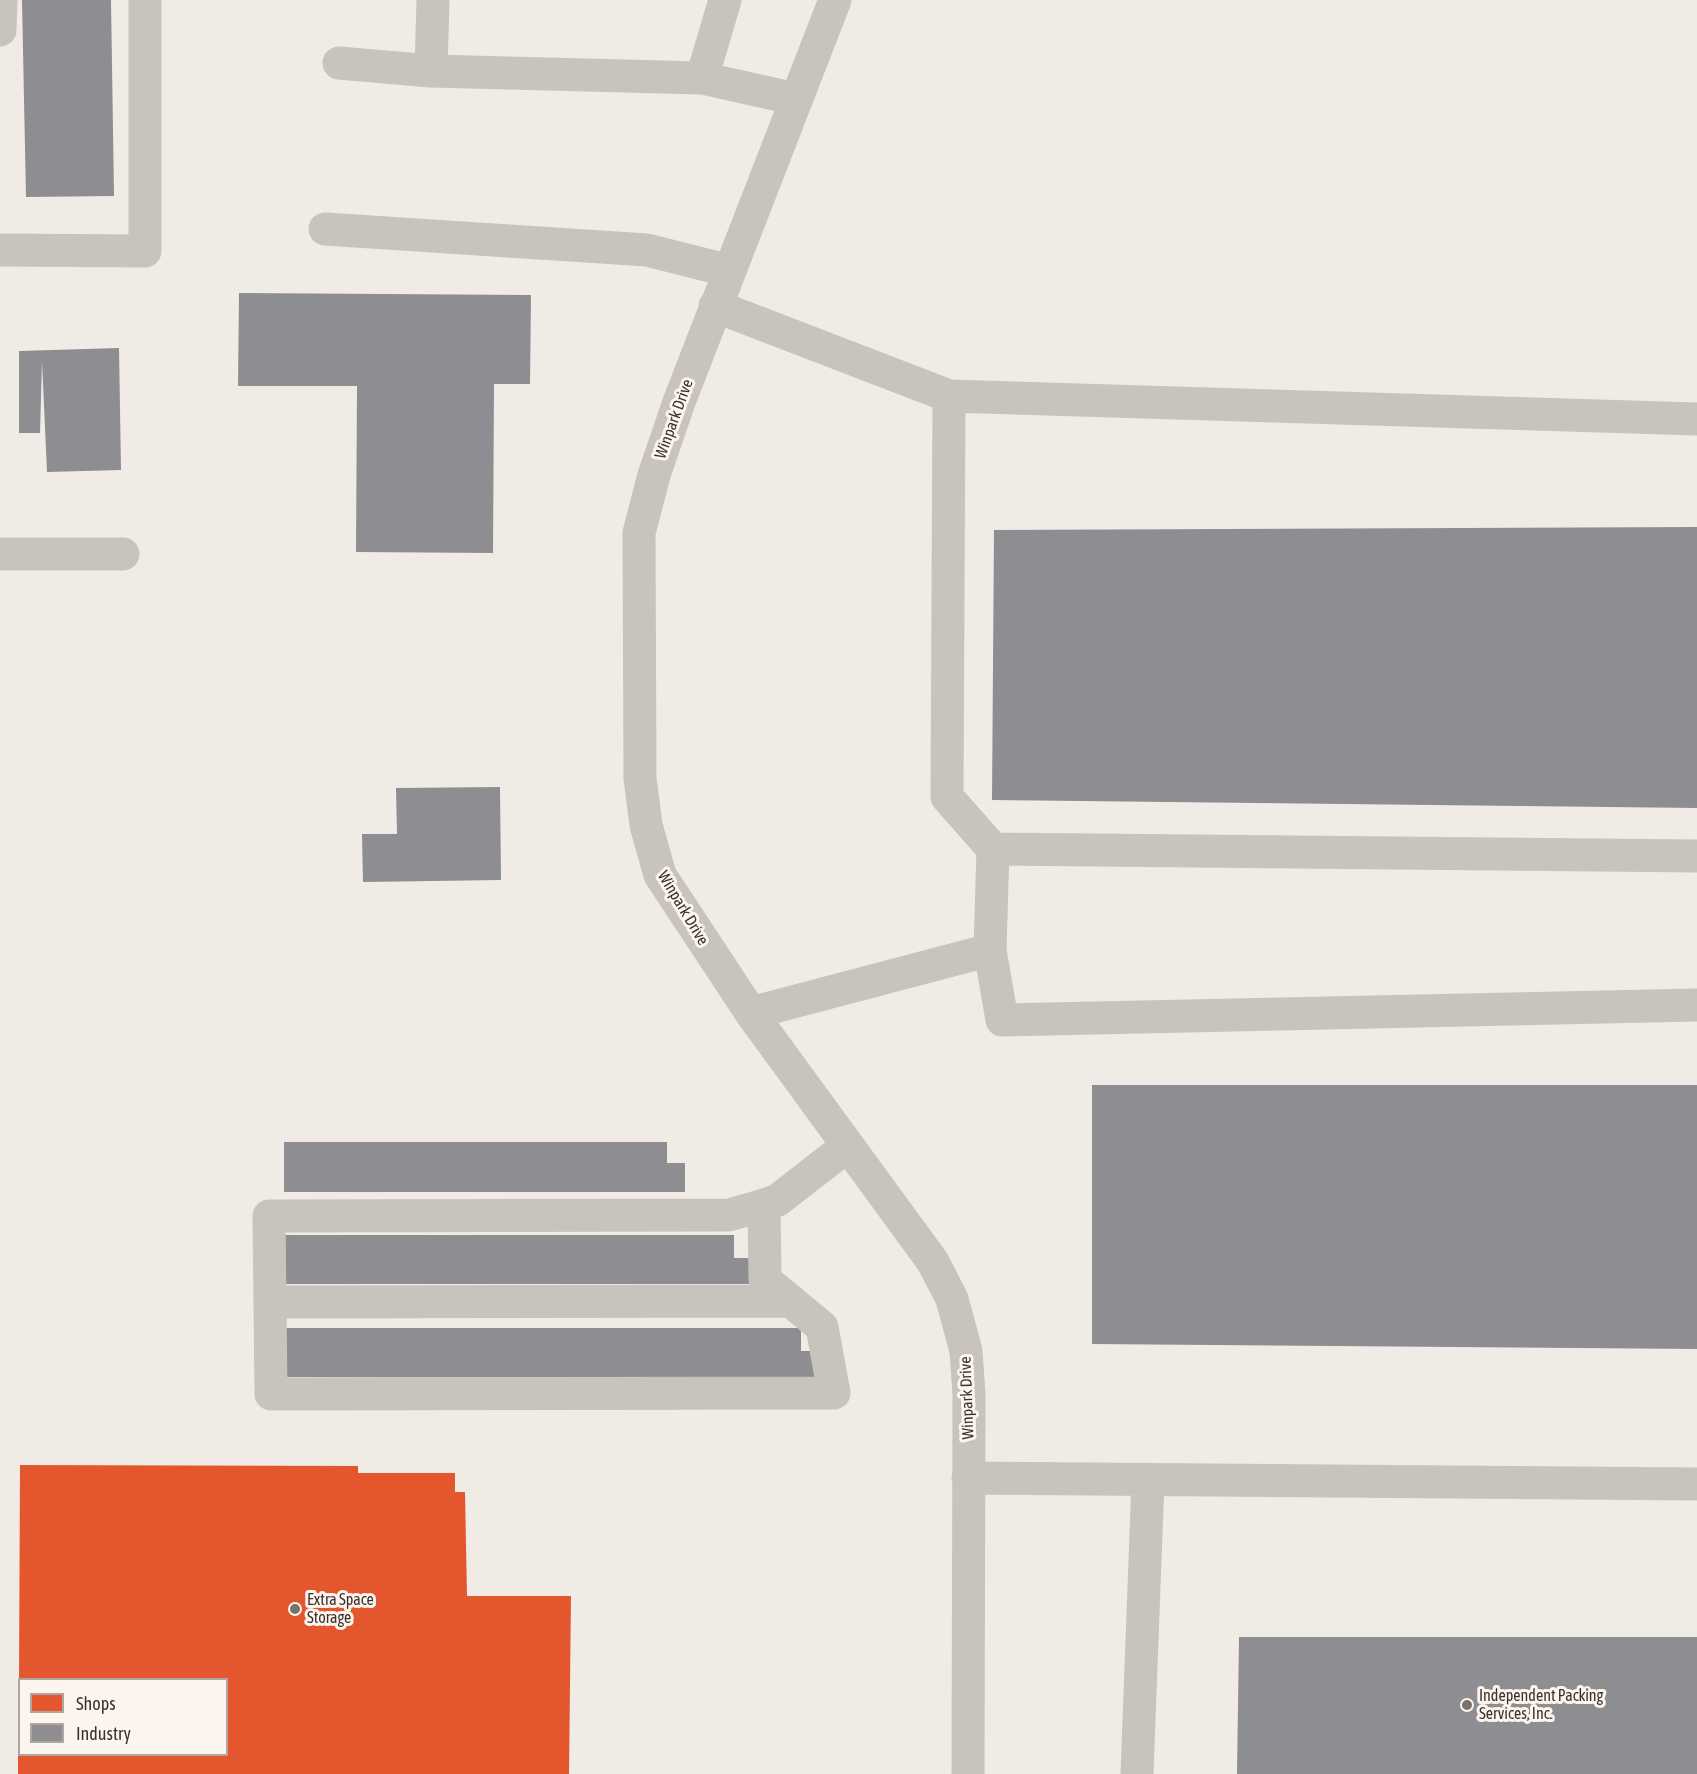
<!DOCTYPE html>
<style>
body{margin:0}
#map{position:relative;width:1697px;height:1774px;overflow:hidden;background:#f0ebe5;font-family:"Asap Condensed",sans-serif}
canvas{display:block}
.legend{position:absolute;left:18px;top:1678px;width:210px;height:78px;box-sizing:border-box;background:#fbf5ee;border:2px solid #aea6a0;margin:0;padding:8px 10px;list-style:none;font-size:18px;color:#3b302b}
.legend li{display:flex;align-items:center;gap:12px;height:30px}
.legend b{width:30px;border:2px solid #aea6a0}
</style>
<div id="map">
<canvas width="1697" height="1774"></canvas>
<ul class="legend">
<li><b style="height:16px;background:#e4572e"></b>Shops</li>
<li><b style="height:16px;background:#8d8d92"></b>Industry</li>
</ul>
</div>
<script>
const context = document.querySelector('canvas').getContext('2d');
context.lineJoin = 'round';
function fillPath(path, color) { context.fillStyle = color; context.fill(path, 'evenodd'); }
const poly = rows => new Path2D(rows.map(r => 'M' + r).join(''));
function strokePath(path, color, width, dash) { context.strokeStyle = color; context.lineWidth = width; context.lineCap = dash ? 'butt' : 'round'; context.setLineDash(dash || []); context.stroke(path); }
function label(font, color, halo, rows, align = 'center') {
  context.font = font + ' "Asap Condensed",sans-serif'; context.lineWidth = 6; context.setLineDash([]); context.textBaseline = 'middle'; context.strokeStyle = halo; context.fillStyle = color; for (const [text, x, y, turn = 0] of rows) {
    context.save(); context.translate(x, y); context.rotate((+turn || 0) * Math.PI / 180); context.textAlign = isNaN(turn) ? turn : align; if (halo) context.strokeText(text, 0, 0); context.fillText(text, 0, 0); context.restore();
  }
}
fillPath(poly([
 [20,1465,358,1466,358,1473,455,1473,455,1492,465,1492,467,1596,571,1596,569,1774,18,1774,18,1754,226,1754,226,1680,19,1680]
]), '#e4572e');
fillPath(poly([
 [22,0,111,0,114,196,26,197],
 [239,293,531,295,530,384,494,384,493,553,356,552,357,386,238,386],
 [119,348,121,470,47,472,42,361,40,433,19,433,19,351],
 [1697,527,1697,808,992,800,994,530],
 [500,787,501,880,363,882,362,834,397,834,396,788],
 [1092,1085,1697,1085,1697,1349,1092,1344],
 [284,1142,667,1142,667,1163,685,1163,685,1192,284,1192],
 [283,1235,734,1235,734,1258,751,1258,751,1284,283,1284],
 [285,1328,801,1328,801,1351,819,1351,819,1378,285,1377],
 [1239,1637,1697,1637,1697,1774,1237,1774]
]), '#8d8d92');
strokePath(poly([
 [835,0,679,402,654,475,639,533,640,778,646,825,660,875,751,1013,933,1262,952,1299,966,1351,969,1395,968,1774],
 [0,30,1,0],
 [339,63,431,71,702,78,796,99],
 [431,71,433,0],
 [702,78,725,0],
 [325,229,647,250,730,271],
 [0,250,145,251,145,0],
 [715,306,949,396,947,797,993,849],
 [949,396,1697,419],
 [0,554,123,554],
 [990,950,993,849,1697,856],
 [751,1013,990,950,1002,1020,1697,1005],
 [764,1205,765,1280,822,1327,834,1393,271,1394,269,1216,729,1215,764,1205,778,1200,846,1147],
 [270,1302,791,1301],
 [968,1478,1697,1484],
 [1137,1774,1148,1480]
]), '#c9c3be', 33);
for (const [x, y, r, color] of [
 [295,1609,6,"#7a716c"],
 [1467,1705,6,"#7a716c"]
]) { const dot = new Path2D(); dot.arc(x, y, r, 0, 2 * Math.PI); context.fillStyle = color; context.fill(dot); strokePath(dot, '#fbf5ee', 2); }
label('16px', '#3b302b', '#fbf5ee', [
 ["Winpark Drive",674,419,-70],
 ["Winpark Drive",683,908,59],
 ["Winpark Drive",967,1398,-92]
]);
label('16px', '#3b302b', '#fbf5ee', [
 ["Extra Space",307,1600],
 ["Storage",307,1618],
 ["Independent Packing",1479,1696],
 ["Services, Inc.",1479,1714]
], 'left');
</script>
